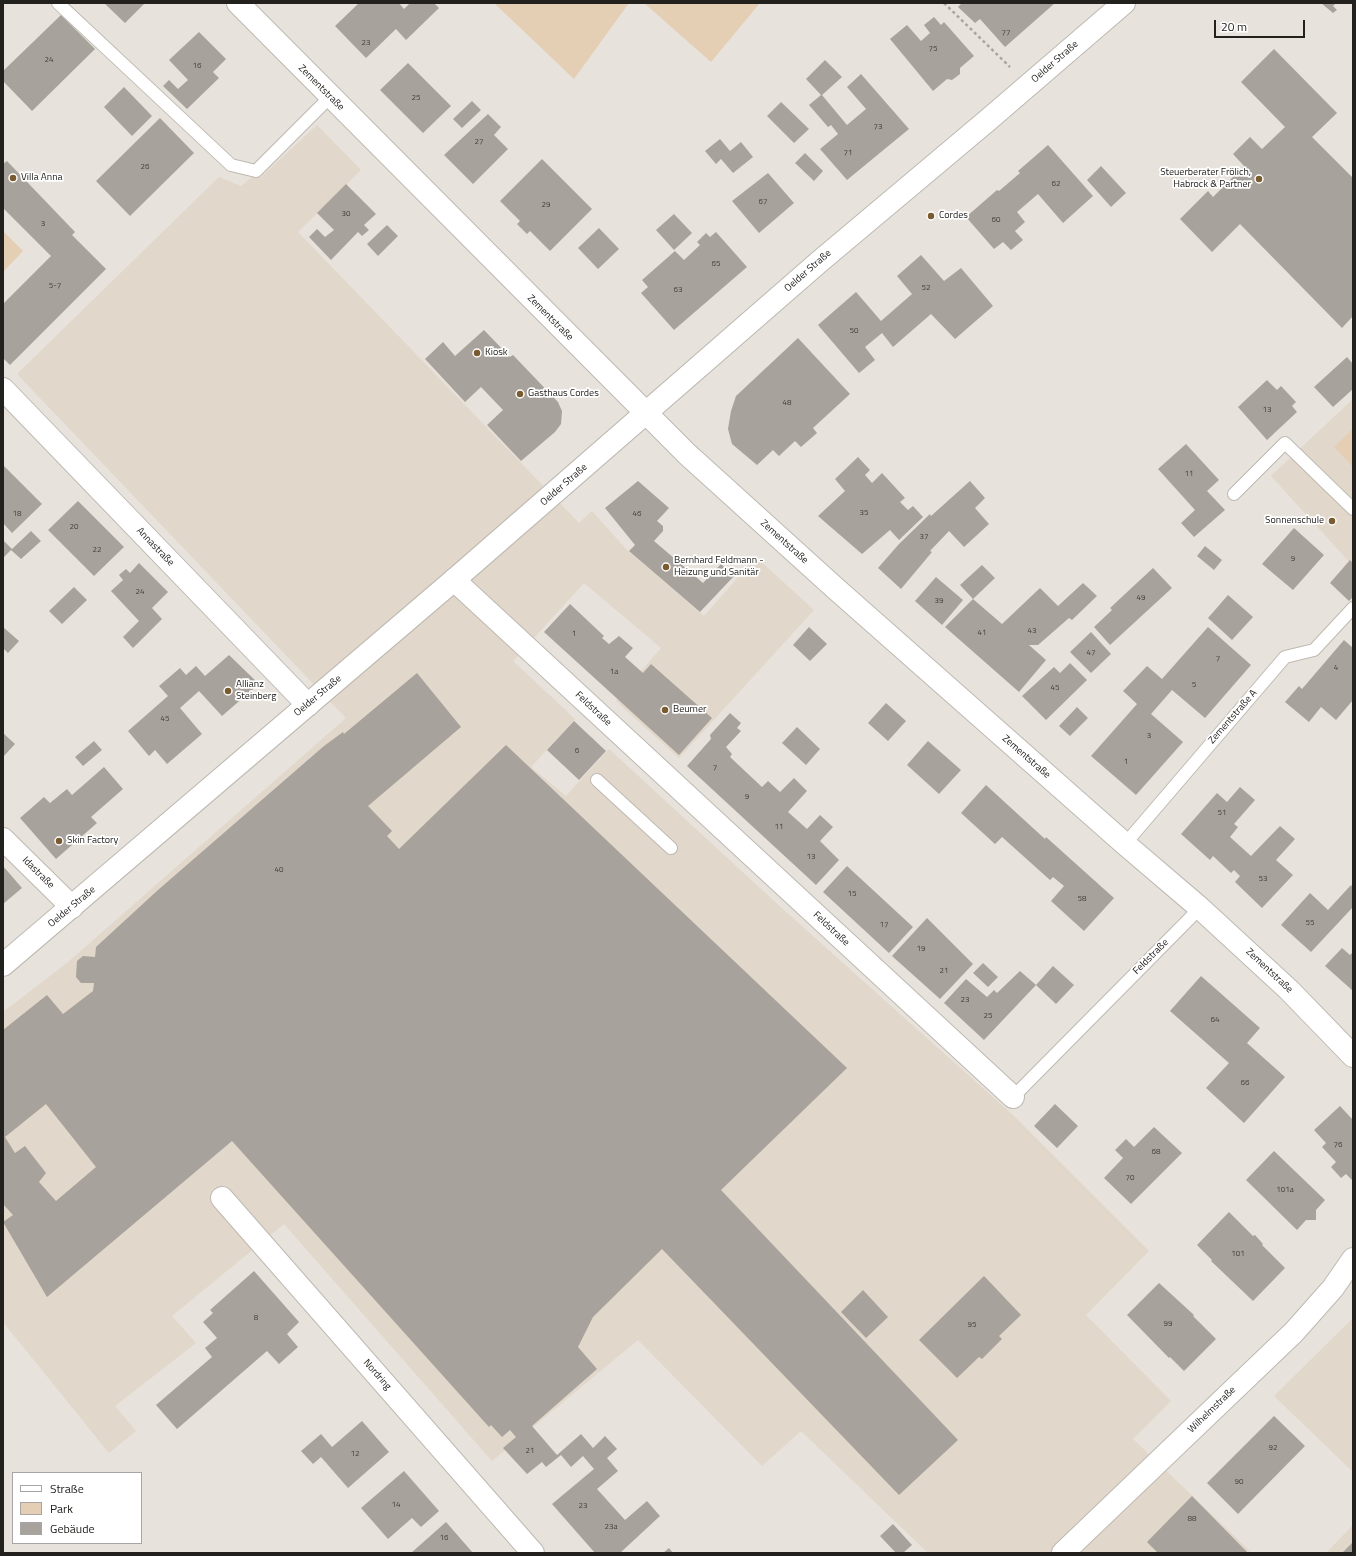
<!DOCTYPE html>
<meta charset="utf-8">
<style>
body{margin:0}
#map{position:relative;width:1356px;height:1556px;overflow:hidden;background:#e7e2db;font-family:"Titillium Web",sans-serif}
canvas{display:block}
.frame{position:absolute;inset:0;border:4px solid #23211e;pointer-events:none}
.legend{position:absolute;left:12px;top:1472px;width:130px;height:72px;box-sizing:border-box;background:#fff;border:1px solid #a7a6a5;margin:0;padding:5px 7px;list-style:none;font-size:12px;color:#23211e}
.legend li{display:flex;align-items:center;gap:8px;height:20px}
.legend b{width:20px;border:1px solid #a7a6a5}
.scale{position:absolute;left:1214px;top:20px;width:91px;height:18px;box-sizing:border-box;border:2px solid #23211e;border-top:0;padding-left:5px;font-size:12px;line-height:14px;white-space:nowrap;color:#23211e;-webkit-text-stroke:3px #fff;paint-order:stroke}
</style>
<div id="map">
<canvas width="1356" height="1556"></canvas>
<div class="frame"></div>
<ul class="legend">
<li><b style="height:5px;background:#fff"></b>Straße</li>
<li><b style="height:11px;background:#e5cfb4"></b>Park</li>
<li><b style="height:11px;background:#a8a29c"></b>Gebäude</li>
</ul>
<div class="scale">20 m</div>
</div>
<script>
const context = document.querySelector('canvas').getContext('2d');
context.lineJoin = 'round';
function fillPath(path, color) { context.fillStyle = color; context.fill(path, 'evenodd'); }
const poly = rows => new Path2D(rows.map(r => 'M' + r).join(''));
function strokePath(path, color, width, dash) { context.strokeStyle = color; context.lineWidth = width; context.lineCap = dash ? 'butt' : 'round'; context.setLineDash(dash || []); context.stroke(path); }
function label(font, color, halo, rows, align = 'center') {
  context.font = font + ' "Titillium Web",sans-serif'; context.lineWidth = 3.5; context.setLineDash([]); context.textBaseline = 'middle'; context.strokeStyle = halo; context.fillStyle = color; for (const [text, x, y, turn = 0] of rows) {
    context.save(); context.translate(x, y); context.rotate((+turn || 0) * Math.PI / 180); context.textAlign = isNaN(turn) ? turn : align; if (halo) context.strokeText(text, 0, 0); context.fillText(text, 0, 0); context.restore();
  }
}
fillPath(poly([
 [317,125,361,170,298,232,579,523,592,511,625,548,704,616,756,557,814,610,679,758,616,701,661,648,584,583,513,661,575,719,531,767,566,796,609,749,786,912,1014,1116,1149,1251,1086,1315,1171,1401,1133,1439,1252,1553,928,1553,801,1431,762,1466,638,1340,492,1461,284,1224,172,1316,196,1343,115,1406,136,1431,109,1453,3,1322,3,1012,67,963,346,718,17,374,219,177,241,186,253,176,261,177],
 [1353,399,1353,566,1271,476],
 [1353,1318,1353,1472,1274,1396],
 [1353,1525,1353,1553,1326,1553]
]), '#e1d7ca');
fillPath(poly([
 [494,3,629,3,574,79],
 [644,3,760,3,711,62],
 [3,231,23,251,3,272],
 [1353,429,1353,467,1334,447]
]), '#e5cfb4');
fillPath(poly([
 [104,3,145,3,125,23],
 [359,3,399,3,404,9,410,3,434,3,439,8,406,40,396,29,366,58,335,26],
 [962,3,1055,3,1005,47,980,19,975,23,958,7],
 [1321,3,1336,3,1333,6,1337,10,1333,13],
 [61,15,95,49,32,111,3,81,3,71],
 [934,17,941,25,944,22,974,56,960,68,960,74,952,80,947,79,933,91,890,39,907,25,921,41,930,33,924,25],
 [199,32,226,59,213,72,219,78,187,109,163,86,169,80,178,89,188,80,169,60],
 [1274,49,1337,113,1312,137,1353,178,1353,316,1342,328,1240,224,1212,252,1180,219,1208,191,1213,197,1244,166,1233,154,1250,137,1262,149,1285,127,1241,82],
 [825,60,842,77,822,95,847,125,866,109,847,87,861,74,909,129,847,180,820,149,838,134,831,125,828,127,809,105,821,95,806,79],
 [408,63,451,106,423,133,380,90],
 [124,87,152,116,132,136,104,107],
 [472,101,481,110,462,128,453,119],
 [781,102,809,129,794,143,767,116],
 [488,114,501,127,494,135,508,149,473,184,444,155],
 [160,118,194,153,130,216,96,181],
 [720,139,730,151,741,142,753,157,733,173,721,159,716,164,705,151],
 [1048,145,1093,196,1063,223,1038,194,1017,212,1025,222,1015,231,1023,240,1011,250,1003,242,994,249,966,217,997,190,999,191,1020,173,1018,171],
 [805,153,823,171,814,181,795,163],
 [542,159,592,209,550,251,530,231,527,234,517,224,520,221,500,201],
 [7,161,75,232,72,235,106,269,10,365,3,358,3,304,51,256,3,208,3,164],
 [1101,166,1126,193,1111,207,1087,180],
 [768,173,794,203,759,233,732,201],
 [346,184,376,214,364,225,369,230,362,236,358,232,331,260,309,237,317,229,325,237,334,230,317,213],
 [674,214,692,233,674,250,656,230],
 [387,225,398,236,378,256,367,244],
 [599,228,619,249,598,269,578,248],
 [716,232,747,267,674,330,641,293,648,287,642,280,675,251,684,260,700,245,697,242,706,233,710,237],
 [921,255,944,281,961,268,993,306,955,339,931,314,893,347,882,333,865,347,875,360,859,373,818,325,856,292,881,321,912,294,897,276],
 [484,330,510,357,513,355,558,402,562,411,561,424,555,432,521,461,487,425,503,410,481,387,465,402,425,359,443,342,455,356],
 [798,338,850,394,813,428,817,433,801,447,795,441,779,456,773,450,757,465,732,444,728,429,731,411,736,396],
 [1347,357,1353,364,1353,389,1333,407,1314,387],
 [1267,380,1277,390,1281,386,1296,402,1292,406,1297,412,1267,440,1238,407],
 [1186,444,1219,480,1207,491,1225,510,1194,537,1181,523,1195,510,1158,469],
 [858,457,870,470,865,475,872,483,882,473,905,498,900,502,908,510,913,506,923,517,899,540,890,530,862,554,818,516,845,491,835,479],
 [3,465,42,504,12,533,3,523],
 [638,481,669,508,657,521,663,526,663,531,654,541,703,583,721,564,734,576,700,612,629,551,635,545,605,508],
 [970,481,985,498,975,508,989,524,964,547,949,531,930,551,932,552,901,589,878,568,899,544,930,514,931,516],
 [78,501,124,547,94,576,48,530],
 [1294,528,1324,555,1293,590,1262,564],
 [31,531,41,541,21,559,11,550,3,558,3,540,12,549],
 [1205,546,1222,560,1214,570,1197,556],
 [1350,560,1353,563,1353,597,1349,601,1330,583],
 [139,563,168,592,152,608,162,619,133,648,123,637,139,621,111,591,123,580,119,575,126,569,130,573],
 [982,565,995,578,973,599,1002,624,1040,588,1058,606,1083,583,1097,596,1072,620,1069,618,1038,645,1029,645,1046,660,1019,692,945,627,973,599,960,585],
 [1153,568,1172,588,1110,645,1094,627,1112,610,1110,608],
 [936,577,963,600,942,625,915,601],
 [74,587,87,600,62,624,49,611],
 [1228,595,1253,617,1232,640,1208,618],
 [570,604,604,636,602,638,609,644,619,636,633,648,625,657,643,673,651,664,712,718,679,755,544,632],
 [3,627,19,641,8,653,3,648],
 [809,627,827,644,810,661,793,645],
 [1208,627,1251,665,1205,718,1172,690,1151,714,1183,742,1136,795,1091,756,1137,704,1123,691,1147,666,1162,679],
 [1091,632,1111,654,1091,673,1070,652],
 [1344,640,1353,648,1353,700,1336,720,1321,707,1309,722,1285,702,1299,686,1302,689],
 [229,655,259,684,222,716,199,691,180,708,202,734,167,764,155,750,149,756,128,731,168,696,159,686,180,668,186,675,196,666,205,676],
 [1070,663,1087,680,1046,720,1022,696,1054,667,1060,673],
 [417,673,461,727,368,806,392,831,387,836,399,849,506,745,847,1068,721,1190,958,1440,899,1495,662,1249,593,1317,578,1347,597,1369,532,1426,557,1455,581,1434,593,1448,605,1436,617,1449,607,1458,618,1471,597,1489,625,1520,647,1501,660,1516,620,1553,595,1553,552,1504,594,1469,583,1456,571,1467,561,1455,546,1467,542,1462,527,1474,503,1448,516,1437,510,1430,502,1437,491,1425,489,1427,232,1141,47,1297,3,1222,13,1215,3,1204,3,1030,47,995,63,1014,93,991,94,983,81,983,76,977,77,961,83,956,95,957,96,947,158,890,324,746,343,732,344,734],
 [46,1104,96,1167,56,1201,39,1182,46,1173,25,1146,15,1153,5,1137],
 [886,703,906,721,888,741,868,723],
 [1077,707,1088,718,1070,736,1059,726],
 [730,713,741,723,737,728,741,731,726,747,732,754,730,757,762,787,768,781,780,792,794,778,807,791,788,812,807,829,820,815,833,827,820,841,839,860,816,885,687,766,711,739,710,735],
 [574,721,606,751,579,780,547,750],
 [797,727,820,749,806,765,782,743],
 [3,733,15,744,3,757],
 [94,741,102,750,83,766,75,757],
 [928,741,961,770,939,794,907,765],
 [104,767,123,789,91,817,97,823,56,859,20,818,44,797,50,803,67,789,72,795],
 [986,785,1045,839,1046,837,1114,898,1084,931,1051,901,1064,886,1053,877,1050,880,1002,837,995,844,961,813],
 [1240,787,1255,800,1234,824,1238,827,1230,837,1251,856,1280,826,1295,839,1276,860,1293,875,1262,908,1235,882,1240,876,1234,870,1231,873,1213,856,1210,860,1181,834,1217,793,1227,802],
 [3,866,22,888,3,904],
 [847,866,913,927,889,953,823,892],
 [1351,885,1353,888,1353,907,1311,952,1281,925,1310,893,1328,910],
 [927,918,973,964,940,999,892,956],
 [1342,948,1350,955,1353,952,1353,991,1325,966],
 [983,963,998,977,988,987,973,973],
 [1053,966,1074,985,1056,1004,1036,985],
 [1020,971,1036,985,984,1040,944,1003,966,979,987,997,994,990,997,993],
 [1201,976,1260,1028,1247,1043,1285,1077,1244,1123,1206,1088,1229,1063,1170,1011],
 [1055,1104,1078,1126,1057,1148,1034,1126],
 [1340,1106,1353,1120,1353,1181,1346,1174,1341,1178,1331,1167,1336,1162,1322,1147,1326,1143,1314,1130],
 [1154,1127,1182,1153,1131,1204,1104,1178,1123,1158,1115,1150,1126,1139,1134,1147],
 [1274,1151,1325,1200,1316,1210,1316,1220,1306,1220,1297,1230,1246,1180],
 [1229,1212,1253,1236,1255,1235,1263,1244,1262,1245,1285,1268,1253,1301,1211,1261,1212,1260,1197,1245],
 [254,1271,299,1322,287,1334,298,1347,279,1364,267,1351,177,1429,156,1405,212,1357,205,1348,217,1338,203,1322,213,1313,210,1310],
 [984,1276,1021,1315,999,1336,1002,1339,982,1359,979,1357,957,1378,919,1340],
 [1159,1283,1194,1315,1193,1316,1216,1339,1184,1371,1170,1357,1169,1358,1127,1315],
 [863,1290,888,1317,866,1338,841,1312],
 [1274,1416,1305,1446,1238,1514,1207,1483],
 [362,1421,389,1452,348,1488,321,1457,313,1464,301,1451,321,1434,332,1447],
 [404,1471,439,1511,421,1527,412,1518,388,1539,361,1508],
 [1192,1496,1248,1553,1158,1553,1147,1542],
 [446,1522,473,1553,411,1553],
 [893,1524,912,1545,903,1553,896,1553,880,1536],
 [1353,1542,1353,1553,1342,1553],
 [669,1548,673,1553,663,1553]
]), '#a8a29c');
const lane = poly([
 [58,3,231,165,256,171,330,97],
 [1234,494,1285,443,1353,509],
 [597,780,671,848],
 [1125,844,1285,657,1314,650,1353,608],
 [1013,1097,1200,908]
]);
const street = poly([
 [3,389,308,705],
 [454,580,1013,1097],
 [3,839,72,907],
 [222,1198,533,1553],
 [1063,1553,1294,1332,1333,1288,1353,1259]
]);
const secondary = poly([
 [238,3,687,454,835,588,1125,844,1200,908,1289,990,1353,1056],
 [3,965,454,580,819,262,988,120,1124,3]
]);
strokePath(lane, '#beb9b2', 14);
strokePath(street, '#beb9b2', 24);
strokePath(secondary, '#beb9b2', 24);
strokePath(poly([
 [944,3,1010,67]
]), '#a9a59f', 2.5, [3, 3]);
strokePath(lane, '#fff', 12);
strokePath(street, '#fff', 22);
strokePath(secondary, '#fff', 22);
for (const [x, y, r, color] of [
 [13,178,4,"#7a5a2f"],
 [1259,179,4,"#7a5a2f"],
 [931,216,4,"#7a5a2f"],
 [477,353,4,"#7a5a2f"],
 [520,394,4,"#7a5a2f"],
 [1332,521,4,"#7a5a2f"],
 [666,567,4,"#7a5a2f"],
 [228,691,4,"#7a5a2f"],
 [665,710,4,"#7a5a2f"],
 [59,841,4,"#7a5a2f"]
]) { const dot = new Path2D(); dot.arc(x, y, r, 0, 2 * Math.PI); context.fillStyle = color; context.fill(dot); strokePath(dot, '#fff', 1.5); }
label('8px', '#44413e', null, [
 ["77",1006,33],
 ["23",366,43],
 ["75",933,49],
 ["24",49,60],
 ["16",197,66],
 ["25",416,98],
 ["73",878,127],
 ["27",479,142],
 ["71",848,153],
 ["26",145,167],
 ["62",1056,184],
 ["67",763,202],
 ["29",546,205],
 ["30",346,214],
 ["60",996,220],
 ["3",43,224],
 ["65",716,264],
 ["5-7",55,286],
 ["52",926,288],
 ["63",678,290],
 ["50",854,331],
 ["48",787,403],
 ["13",1267,410],
 ["11",1189,474],
 ["35",864,513],
 ["18",17,514],
 ["46",637,514],
 ["20",74,527],
 ["37",924,537],
 ["22",97,550],
 ["9",1293,559],
 ["24",140,592],
 ["49",1141,598],
 ["39",939,601],
 ["43",1032,631],
 ["41",982,633],
 ["1",574,634],
 ["47",1091,653],
 ["7",1218,659],
 ["4",1336,668],
 ["1a",614,672],
 ["5",1194,685],
 ["45",1055,688],
 ["45",165,719],
 ["3",1149,736],
 ["6",577,751],
 ["1",1126,762],
 ["7",715,768],
 ["9",747,797],
 ["51",1222,813],
 ["11",779,827],
 ["13",811,857],
 ["40",279,870],
 ["53",1263,879],
 ["15",852,894],
 ["58",1082,899],
 ["55",1310,923],
 ["17",884,925],
 ["19",921,949],
 ["21",944,971],
 ["23",965,1000],
 ["25",988,1016],
 ["64",1215,1020],
 ["66",1245,1083],
 ["76",1338,1145],
 ["68",1156,1152],
 ["70",1130,1178],
 ["101a",1285,1190],
 ["101",1238,1254],
 ["8",256,1318],
 ["99",1168,1324],
 ["95",972,1325],
 ["92",1273,1448],
 ["21",530,1451],
 ["12",355,1454],
 ["90",1239,1482],
 ["14",396,1505],
 ["23",583,1506],
 ["88",1192,1519],
 ["23a",611,1527],
 ["16",444,1538]
]);
label('10px', '#23211e', '#fff', [
 ["Oelder Straße",1055,62,-41],
 ["Zementstraße",321,88,45],
 ["Oelder Straße",808,271,-41],
 ["Zementstraße",550,318,45],
 ["Oelder Straße",564,485,-41],
 ["Zementstraße",784,542,42],
 ["Annastraße",155,547,46],
 ["Oelder Straße",318,696,-40],
 ["Feldstraße",593,709,43],
 ["Zementstraße A",1233,717,-49],
 ["Zementstraße",1026,757,41],
 ["Idastraße",38,873,45],
 ["Oelder Straße",72,907,-40],
 ["Feldstraße",831,929,43],
 ["Feldstraße",1151,957,-45],
 ["Zementstraße",1269,971,43],
 ["Nordring",377,1375,49],
 ["Wilhelmstraße",1212,1410,-44]
]);
label('10px', '#23211e', '#fff', [
 ["Steuerberater Frölich,",1251,173,"right"],
 ["Habrock & Partner",1251,185,"right"],
 ["Villa Anna",21,178],
 ["Cordes",939,216],
 ["Kiosk",485,353],
 ["Gasthaus Cordes",528,394],
 ["Sonnenschule",1324,521,"right"],
 ["Bernhard Feldmann -",674,561],
 ["Heizung und Sanitär",674,573],
 ["Allianz",236,685],
 ["Steinberg",236,697],
 ["Beumer",673,710],
 ["Skin Factory",67,841]
], 'left');
</script>
